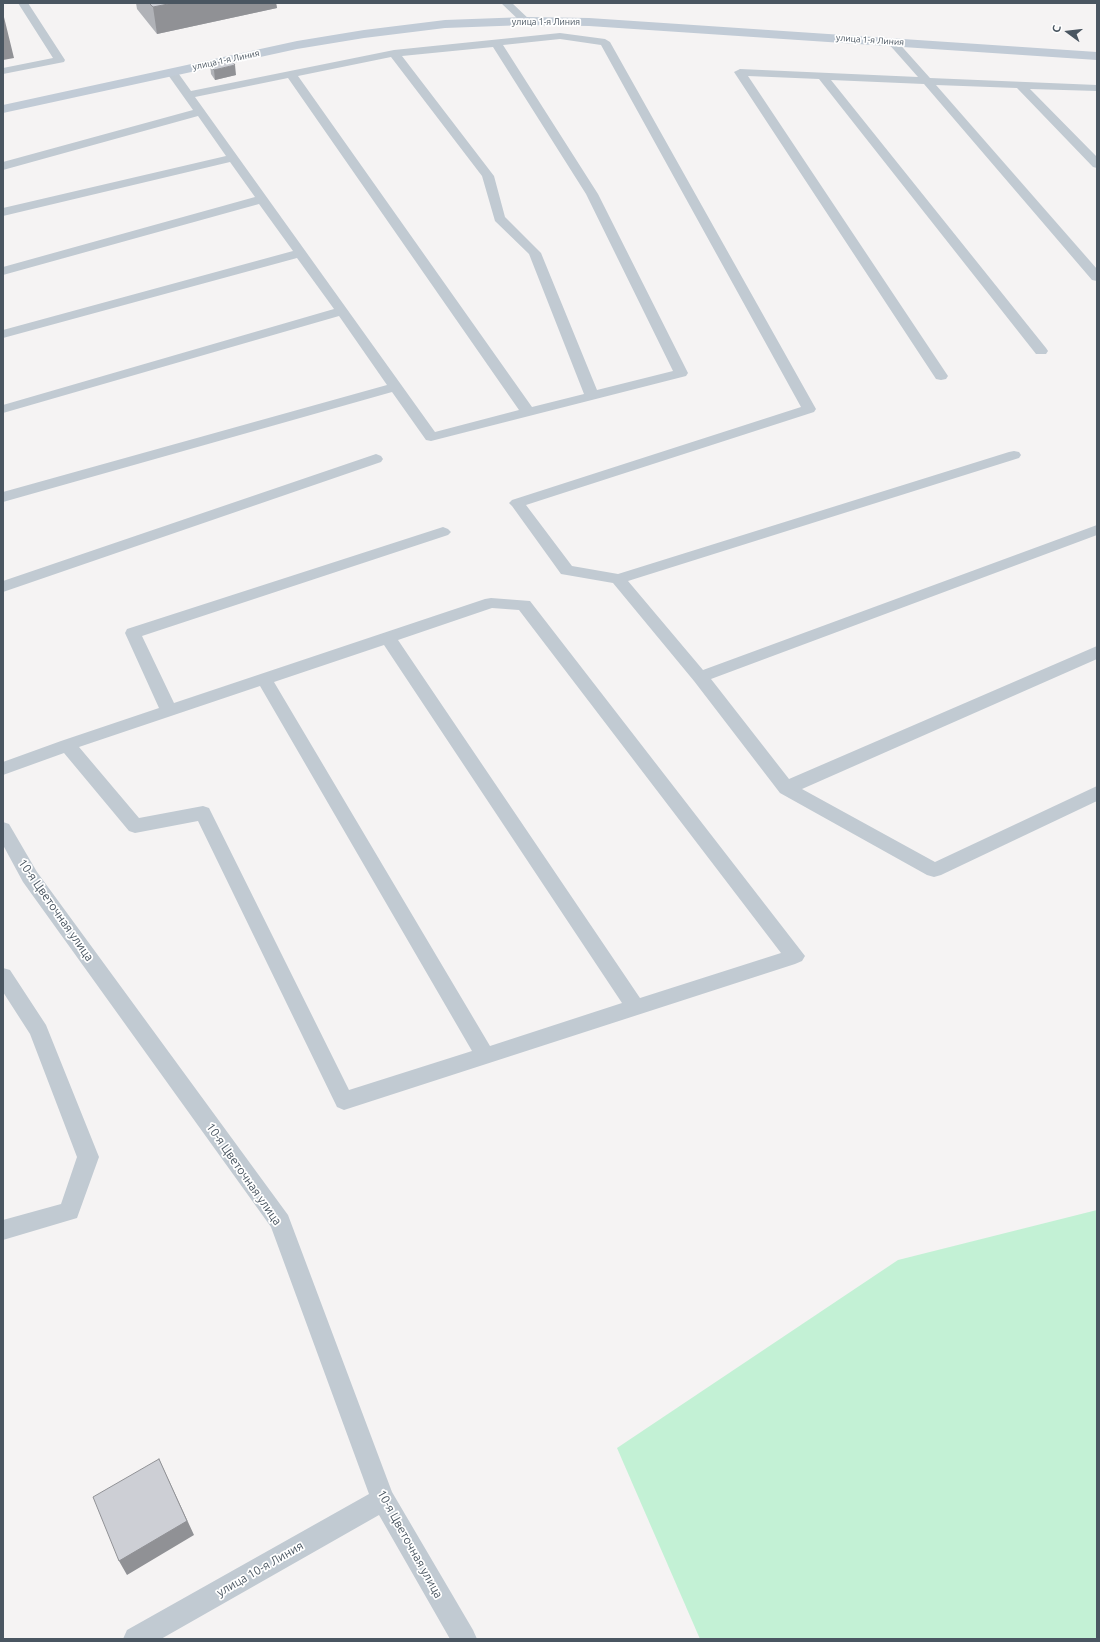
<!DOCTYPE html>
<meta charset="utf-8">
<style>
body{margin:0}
#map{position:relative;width:1100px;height:1642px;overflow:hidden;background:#f5f3f3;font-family:Ubuntu,sans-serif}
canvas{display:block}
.frame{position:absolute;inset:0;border:4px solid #4a5661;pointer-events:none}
.north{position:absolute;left:1048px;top:12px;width:40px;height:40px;-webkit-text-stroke:3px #fff;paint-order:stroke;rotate:285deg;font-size:11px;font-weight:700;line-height:16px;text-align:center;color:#4a5661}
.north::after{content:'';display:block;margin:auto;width:14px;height:18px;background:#4a5661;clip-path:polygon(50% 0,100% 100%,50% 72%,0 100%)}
</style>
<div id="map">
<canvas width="1100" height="1642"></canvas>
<div class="frame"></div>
<div class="north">С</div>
</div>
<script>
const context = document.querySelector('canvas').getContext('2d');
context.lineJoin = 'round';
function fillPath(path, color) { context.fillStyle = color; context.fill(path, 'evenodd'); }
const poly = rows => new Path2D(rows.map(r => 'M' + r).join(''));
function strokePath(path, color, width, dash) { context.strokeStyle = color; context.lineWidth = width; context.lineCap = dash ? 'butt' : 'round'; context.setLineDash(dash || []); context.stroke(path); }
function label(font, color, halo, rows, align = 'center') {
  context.font = font + ' Ubuntu,sans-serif'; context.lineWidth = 3.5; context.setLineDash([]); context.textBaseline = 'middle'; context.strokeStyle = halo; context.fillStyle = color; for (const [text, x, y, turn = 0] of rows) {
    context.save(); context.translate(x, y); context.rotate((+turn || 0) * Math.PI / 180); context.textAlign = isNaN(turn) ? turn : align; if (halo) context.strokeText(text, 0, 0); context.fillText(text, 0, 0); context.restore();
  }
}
fillPath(poly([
 [1097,1210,1097,1639,700,1639,617,1448,898,1260]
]), '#c3f1d5');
fillPath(poly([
 [18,3,28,3,65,60,64,62,3,74,3,68,53,58,18,3],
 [501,3,512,3,531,21,530,23,522,23,501,3],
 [560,33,605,39,610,42,816,409,814,412,526,505,572,566,618,574,1009,452,1014,451,1019,452,1021,455,1019,458,628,581,703,670,1097,525,1097,535,711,679,789,779,1097,646,1097,659,802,789,935,862,1097,786,1097,801,941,875,934,877,927,875,780,793,694,681,613,583,561,574,512,506,509,503,512,500,801,407,601,45,560,39,503,45,598,194,688,373,686,376,431,441,426,440,392,392,3,502,3,492,387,385,339,316,3,413,3,405,334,309,297,258,3,338,3,330,293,251,259,204,3,275,3,267,255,197,230,162,3,216,3,208,226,156,198,116,3,170,3,162,193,110,166,72,172,69,176,70,191,91,394,50,560,33],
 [493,47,586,194,673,371,597,390,541,253,505,217,494,176,402,56,493,47],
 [391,57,482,176,495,221,529,254,584,394,532,407,298,76,391,57],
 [288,78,519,410,435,432,195,97,288,78],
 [892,39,896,40,930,78,1097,85,1097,91,1030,89,1097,157,1097,168,1093,167,1017,88,936,85,1097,269,1097,281,1092,280,924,84,831,80,1046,348,1048,351,1046,354,1036,354,819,79,748,76,948,376,946,379,941,380,936,379,734,72,740,69,918,77,887,42,892,39],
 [376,454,381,456,383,459,381,462,3,592,3,581,376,454],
 [443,527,448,529,451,532,448,535,142,636,174,703,485,599,491,598,530,601,805,956,802,961,795,964,344,1110,337,1107,198,821,135,833,129,831,64,753,3,775,3,762,61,741,159,708,125,633,127,629,443,527],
 [492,608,519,610,781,953,640,998,398,640,492,608],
 [384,645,622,1003,490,1046,274,682,384,645],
 [260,686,472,1051,349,1090,209,808,203,806,139,818,79,747,260,686],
 [3,822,9,824,37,872,288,1215,392,1492,473,1630,477,1639,450,1639,379,1515,161,1639,123,1639,127,1630,369,1494,271,1227,23,882,3,845,3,822],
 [3,968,10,970,46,1025,99,1157,77,1218,3,1240,3,1220,61,1204,77,1157,30,1034,3,992,3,968]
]), '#c1cad2');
fillPath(poly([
 [526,17,589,18,1097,52,1097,60,589,26,526,25,445,28,364,38,297,49,3,113,3,105,297,41,364,30,445,20,526,17]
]), '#c1cbd6');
fillPath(poly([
 [136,3,276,3,277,8,157,34,137,9],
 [210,64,236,75,215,80,211,74]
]), '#b0b2b7');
fillPath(poly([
 [173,3,276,3,277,8,157,34,153,7],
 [3,13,14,58,3,60],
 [235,65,236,75,215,80,214,70],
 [159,1459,194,1535,127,1575,119,1561]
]), '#909195');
const building = poly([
 [149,3,173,3,153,7,149,3],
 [231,60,235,65,214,70,210,64,231,60],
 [159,1459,187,1521,119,1561,93,1497,159,1459]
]);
fillPath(building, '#cdcfd5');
strokePath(building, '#909195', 1);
label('9px', '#4a5661', '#fff', [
 ["улица 1-я Линия",546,22],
 ["улица 1-я Линия",870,40,4],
 ["улица 1-я Линия",226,60,-12]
]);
label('12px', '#4a5661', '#fff', [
 ["10-я Цветочная улица",56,910,55],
 ["10-я Цветочная улица",244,1174,55],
 ["10-я Цветочная улица",410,1544,61],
 ["улица 10-я Линия",260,1569,-30]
]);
</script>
